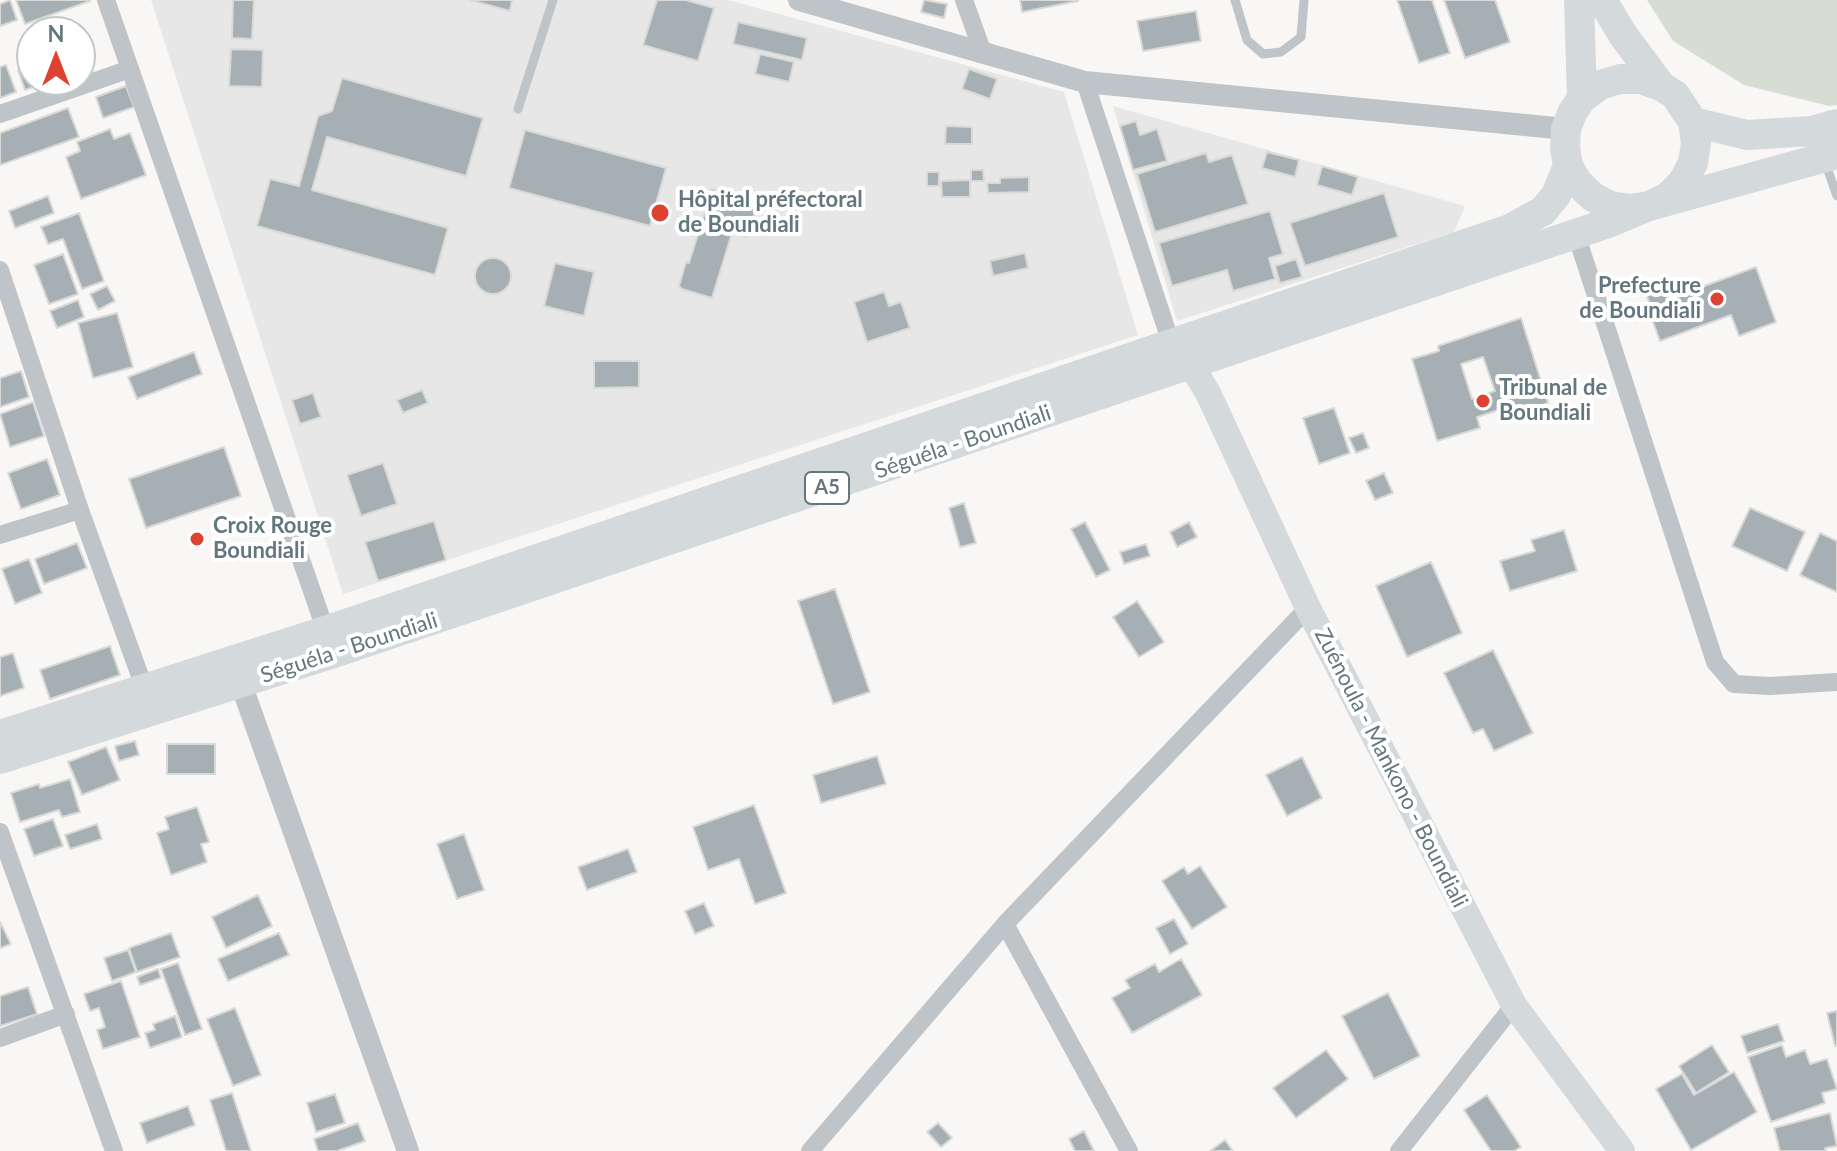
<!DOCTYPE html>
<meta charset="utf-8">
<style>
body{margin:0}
#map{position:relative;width:1837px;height:1151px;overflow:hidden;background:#f8f7f5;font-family:Lato,sans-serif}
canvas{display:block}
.north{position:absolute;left:16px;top:16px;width:80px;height:80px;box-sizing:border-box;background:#fff;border:2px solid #c1c9cc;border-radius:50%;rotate:0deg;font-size:22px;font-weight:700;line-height:32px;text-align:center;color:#64777f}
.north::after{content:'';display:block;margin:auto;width:28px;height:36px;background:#de412f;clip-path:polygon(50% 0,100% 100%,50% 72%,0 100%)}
</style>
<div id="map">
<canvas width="1837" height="1151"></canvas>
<div class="north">N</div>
</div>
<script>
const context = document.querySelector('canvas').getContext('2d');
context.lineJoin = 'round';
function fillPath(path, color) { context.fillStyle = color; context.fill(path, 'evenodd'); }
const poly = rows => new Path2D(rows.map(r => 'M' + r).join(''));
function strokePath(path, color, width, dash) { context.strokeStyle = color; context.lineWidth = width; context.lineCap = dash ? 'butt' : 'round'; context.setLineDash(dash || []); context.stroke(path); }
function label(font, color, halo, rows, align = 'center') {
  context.font = font + ' Lato,sans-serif'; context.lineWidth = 8; context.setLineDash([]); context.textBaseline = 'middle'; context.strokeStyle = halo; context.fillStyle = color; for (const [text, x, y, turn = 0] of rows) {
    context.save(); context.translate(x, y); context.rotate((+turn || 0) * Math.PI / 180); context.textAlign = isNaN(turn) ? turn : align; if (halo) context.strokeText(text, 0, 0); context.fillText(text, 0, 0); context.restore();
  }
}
fillPath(poly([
 [151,0,728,0,1064,92,1138,335,343,594],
 [1113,106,1465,206,1454,232,1177,321]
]), '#e6e7e6');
fillPath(poly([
 [1647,0,1837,0,1837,105,1829,106,1744,85,1673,41]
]), '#d8ddd4');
const building = poly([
 [10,0,17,20,0,26,0,4,10,0],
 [16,0,90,0,90,1,25,24,16,0],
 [233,0,254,0,252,39,232,38,233,0],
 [470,0,512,0,510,11,470,0],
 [657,0,686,0,714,8,698,61,643,45,657,0],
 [924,0,947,4,944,18,921,12,924,0],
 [1020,0,1077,0,1078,1,1022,12,1020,0],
 [1397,0,1432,0,1450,53,1419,63,1397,0],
 [1444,0,1495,0,1510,42,1465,58,1444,0],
 [1196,11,1201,41,1143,51,1137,21,1196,11],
 [738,22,807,38,802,60,733,44,738,22],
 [231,49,263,50,262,87,229,86,231,49],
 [760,54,794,62,789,82,755,74,760,54],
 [6,65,16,92,0,98,0,67,6,65],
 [32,65,32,80,52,80,25,90,18,70,32,65],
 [969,69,997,79,990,99,962,89,969,69],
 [342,78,483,118,466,176,327,137,312,190,448,228,435,275,257,226,270,179,299,186,318,116,332,111,342,78],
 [126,86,134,107,103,118,96,97,126,86],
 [68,108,79,137,0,165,0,133,68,108],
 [1136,121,1140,135,1157,129,1167,161,1133,170,1120,126,1136,121],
 [946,126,972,127,972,144,945,144,946,126],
 [110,129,114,139,130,133,146,175,81,199,66,157,80,151,77,142,110,129],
 [525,130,666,168,650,226,509,188,525,130],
 [1267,152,1299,160,1295,177,1262,168,1267,152],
 [1206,153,1209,162,1232,155,1248,204,1155,232,1137,174,1206,153],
 [1322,166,1358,177,1352,195,1317,185,1322,166],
 [971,170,983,170,984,181,971,181,971,170],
 [927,172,939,172,939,186,927,186,927,172],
 [1029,177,1029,192,988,193,987,183,1000,183,1000,178,1029,177],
 [970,180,970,197,942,197,941,181,970,180],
 [712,189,742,198,740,205,756,209,747,237,732,233,712,298,682,289,679,286,686,262,689,263,712,189],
 [1384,193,1398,237,1305,266,1290,223,1384,193],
 [48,196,54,213,15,228,9,211,48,196],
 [1270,211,1283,254,1269,258,1275,279,1233,291,1227,270,1172,286,1159,243,1270,211],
 [79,213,104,281,82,289,63,239,48,244,41,227,79,213],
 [1025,253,1028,268,993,276,990,261,1025,253],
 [63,254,78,294,49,304,34,265,63,254],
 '475 276a18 18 0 1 1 36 0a18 18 0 1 1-36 0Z',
 [1296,259,1302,277,1280,283,1275,266,1296,259],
 [555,263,594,272,584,316,544,306,555,263],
 [1756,267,1776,322,1739,336,1731,315,1660,341,1647,306,1650,304,1644,289,1663,282,1669,299,1756,267],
 [107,286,115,301,98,310,90,294,107,286],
 [884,292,889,306,901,302,910,328,867,342,854,302,884,292],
 [78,300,84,317,57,328,50,311,78,300],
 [117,313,133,367,93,378,78,323,117,313],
 [1521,318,1548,403,1505,418,1502,409,1477,417,1480,428,1437,441,1412,359,1439,351,1438,346,1521,318],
 [1483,357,1495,391,1472,399,1461,364,1483,357],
 [194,352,202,374,137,399,128,377,194,352],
 [594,361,639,361,639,387,594,388,594,361],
 [21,371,29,397,0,407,0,378,21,371],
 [422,390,428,403,403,413,397,400,422,390],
 [313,393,321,417,300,424,292,400,313,393],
 [33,402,44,436,10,447,0,414,33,402],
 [1334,408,1350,453,1319,464,1303,418,1334,408],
 [1363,433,1369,448,1356,453,1349,438,1363,433],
 [224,447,241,496,146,528,129,479,224,447],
 [47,459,60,495,21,509,8,473,47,459],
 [383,463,397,504,361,516,347,475,383,463],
 [1384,473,1393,493,1375,500,1366,481,1384,473],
 [964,503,976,543,960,547,949,508,964,503],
 [1750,508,1805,532,1787,571,1732,546,1750,508],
 [434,521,446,560,378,581,365,542,434,521],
 [1085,522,1110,570,1096,577,1071,529,1085,522],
 [1189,522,1197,537,1177,547,1170,532,1189,522],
 [1564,530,1577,571,1510,591,1500,561,1535,551,1531,540,1564,530],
 [1820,533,1837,541,1837,592,1800,575,1820,533],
 [77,543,87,568,44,584,35,559,77,543],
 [1146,544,1150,556,1124,564,1120,552,1146,544],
 [29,559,42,593,15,604,2,569,29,559],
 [1431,562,1462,633,1407,657,1376,586,1431,562],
 [835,589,870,692,833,704,798,601,835,589],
 [1137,601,1164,642,1139,657,1113,617,1137,601],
 [110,646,120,675,50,699,40,670,110,646],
 [1493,650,1533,733,1494,751,1483,729,1473,733,1444,673,1493,650],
 [13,653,24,688,0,696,0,657,13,653],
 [135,741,139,755,119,761,115,746,135,741],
 [167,744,215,744,215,774,167,774,167,744],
 [106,747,120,780,82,795,68,762,106,747],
 [877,756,886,784,821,803,813,775,877,756],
 [1302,757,1322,798,1287,816,1266,775,1302,757],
 [70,779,80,812,62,817,59,810,20,822,11,793,39,784,40,788,70,779],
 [754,805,786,893,755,904,739,859,708,870,693,827,754,805],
 [197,807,209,842,201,844,207,862,171,875,157,833,169,829,165,817,197,807],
 [53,819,63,846,34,856,24,829,53,819],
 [97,824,102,839,70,849,65,835,97,824],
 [464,834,484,890,457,899,437,844,464,834],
 [628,849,637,872,587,890,578,867,628,849],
 [1200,866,1227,907,1192,929,1162,881,1184,867,1188,874,1200,866],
 [258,895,272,926,226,948,212,917,258,895],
 [704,903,714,926,695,934,685,911,704,903],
 [1174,919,1188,944,1170,954,1156,928,1174,919],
 [0,922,11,944,0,948,0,922],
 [171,933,180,957,137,972,129,948,171,933],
 [279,933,289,955,228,981,218,959,279,933],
 [128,950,136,972,112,981,104,958,128,950],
 [1181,959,1202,995,1132,1033,1112,998,1130,988,1125,980,1155,964,1159,972,1181,959],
 [178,963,202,1029,185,1035,161,969,178,963],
 [158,969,161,978,140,985,137,977,158,969],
 [121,981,140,1037,103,1049,97,1030,105,1027,99,1008,90,1011,84,994,121,981],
 [28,987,37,1014,0,1026,0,996,28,987],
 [1388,993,1420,1056,1374,1079,1342,1016,1388,993],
 [235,1008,261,1075,233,1086,207,1019,235,1008],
 [1837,1011,1837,1046,1835,1046,1827,1013,1837,1011],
 [175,1016,182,1037,150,1048,145,1033,155,1030,153,1024,175,1016],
 [1778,1024,1784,1041,1747,1053,1741,1036,1778,1024],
 [1712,1045,1729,1072,1696,1093,1679,1066,1712,1045],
 [1782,1045,1786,1057,1805,1050,1810,1064,1827,1059,1837,1089,1822,1093,1825,1103,1771,1122,1748,1057,1782,1045],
 [1326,1050,1348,1079,1296,1118,1273,1088,1326,1050],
 [1734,1072,1757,1112,1691,1150,1656,1089,1682,1074,1694,1095,1734,1072],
 [232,1093,251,1151,226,1151,210,1100,232,1093],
 [335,1094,345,1123,316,1132,307,1103,335,1094],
 [1487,1095,1521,1147,1514,1151,1491,1151,1464,1110,1487,1095],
 [188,1106,195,1125,147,1143,140,1123,188,1106],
 [1830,1113,1837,1146,1825,1148,1826,1151,1780,1151,1774,1128,1830,1113],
 [358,1123,365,1141,337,1151,318,1151,314,1139,358,1123],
 [938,1123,952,1138,941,1147,927,1132,938,1123],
 [1084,1131,1094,1151,1075,1151,1069,1139,1084,1131],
 [1225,1140,1233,1151,1210,1151,1225,1140]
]);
fillPath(building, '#a6b0b4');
strokePath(building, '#d9d9d7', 2);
strokePath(poly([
 [1235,0,1247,40,1263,54,1281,52,1301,37,1304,0],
 [518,109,553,0],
 [1825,162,1837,196]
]), '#bec4c7', 9);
strokePath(poly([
 [106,0,329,640],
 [964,0,983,53],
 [1085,82,1168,334,1179,350],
 [0,114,130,69],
 [1576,234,1715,662,1734,684,1770,686,1837,682],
 [0,270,80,510,148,698],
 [0,535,80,510],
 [0,832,114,1151],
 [1005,924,1129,1151],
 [0,1038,66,1014],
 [810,1151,1005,924,1308,608],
 [1399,1151,1514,1005]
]), '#bec4c7', 18);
strokePath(poly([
 [799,0,1085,82,1566,129],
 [241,684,408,1151]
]), '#bec4c7', 22);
strokePath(poly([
 [1191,365,1208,393,1308,608,1514,1005,1622,1151]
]), '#d4d9db', 26);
strokePath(poly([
 [1579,0,1582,98],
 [1602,0,1623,35,1661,86],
 [1693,122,1747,135,1812,131,1837,124],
 [0,735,325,631,1510,229,1543,211,1556,195,1568,166],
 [0,759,334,653,1611,222,1649,206,1668,197,1683,182,1693,163,1696,143,1693,122,1675,95,1661,86,1641,79,1620,79,1600,85,1582,98,1572,113,1566,129,1565,148,1568,166,1578,183,1593,197,1610,206,1630,209,1649,206,1837,154]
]), '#d4d9db', 30);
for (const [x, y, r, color] of [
 [660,213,10,"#de412f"],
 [1717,299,8,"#de412f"],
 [1483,401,8,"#de412f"],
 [197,539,8,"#de412f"]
]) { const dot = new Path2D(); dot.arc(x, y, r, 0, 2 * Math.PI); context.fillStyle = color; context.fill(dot); strokePath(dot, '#fff', 3); }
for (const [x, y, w] of [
 [827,488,44]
]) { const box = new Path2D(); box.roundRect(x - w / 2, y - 16, w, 32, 6); context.fillStyle = '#fff'; context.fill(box); strokePath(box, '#64777f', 2); }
label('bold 20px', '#64777f', null, [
 ["A5",827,488]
]);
label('bold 22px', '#64777f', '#fff', [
 ["Hôpital préfectoral",678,200],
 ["de Boundiali",678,225],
 ["Prefecture",1701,286,"right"],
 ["de Boundiali",1701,311,"right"],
 ["Tribunal de",1499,388],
 ["Boundiali",1499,413],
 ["Croix Rouge",213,526],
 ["Boundiali",213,551]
], 'left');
label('22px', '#64777f', '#fff', [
 ["Séguéla - Boundiali",963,442,-19],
 ["Séguéla - Boundiali",349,648,-18],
 ["Zuénoula - Mankono - Boundiali",1391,768,63]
]);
</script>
